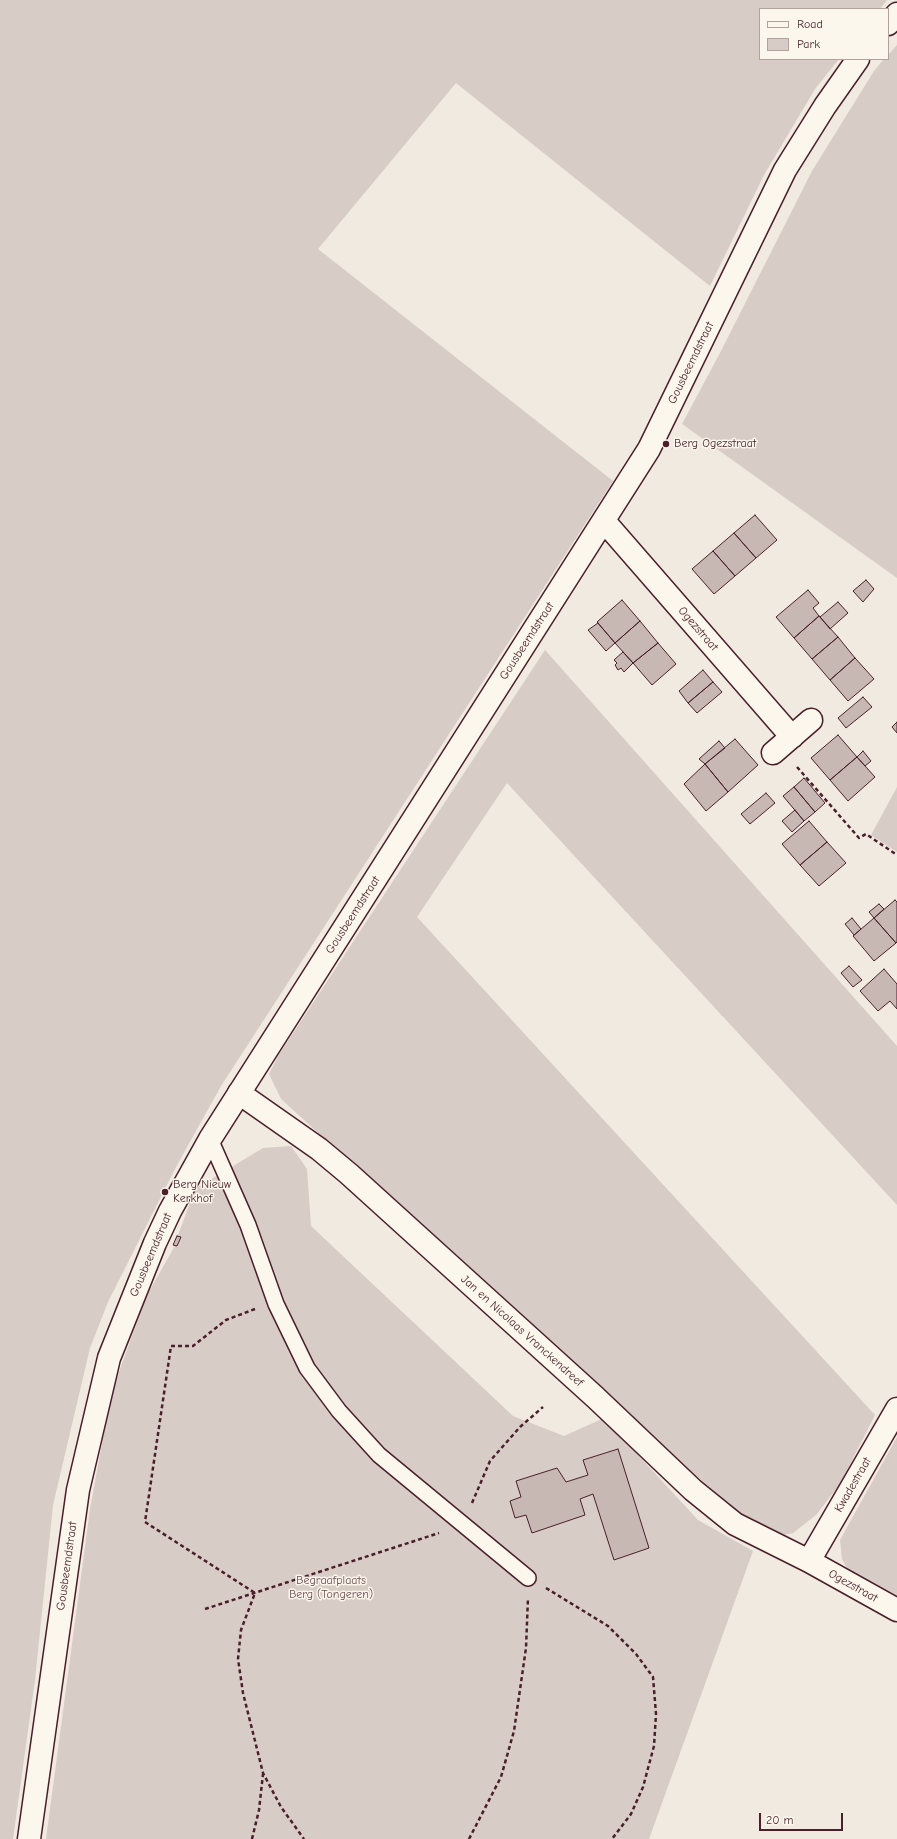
<!DOCTYPE html>
<style>
body{margin:0}
#map{position:relative;width:897px;height:1839px;overflow:hidden;background:#f0eae0;font-family:"Comic Neue",sans-serif}
canvas{display:block}
.legend{position:absolute;left:759px;top:8px;width:130px;height:52px;box-sizing:border-box;background:#fbf7ec;border:1px solid #b4a19f;margin:0;padding:5px 7px;list-style:none;font-size:12px;color:#4a1f2b}
.legend li{display:flex;align-items:center;gap:8px;height:20px}
.legend b{width:20px;border:1px solid #b4a19f}
.scale{position:absolute;left:759px;top:1813px;width:84px;height:18px;box-sizing:border-box;border:2px solid #4a1f2b;border-top:0;padding-left:5px;font-size:12px;line-height:14px;white-space:nowrap;color:#4a1f2b;-webkit-text-stroke:3px #fbf7ec;paint-order:stroke}
</style>
<div id="map">
<canvas width="897" height="1839"></canvas>
<ul class="legend">
<li><b style="height:5px;background:#fbf7ec"></b>Road</li>
<li><b style="height:11px;background:#d8ccc6"></b>Park</li>
</ul>
<div class="scale">20 m</div>
</div>
<script>
const context = document.querySelector('canvas').getContext('2d');
context.lineJoin = 'round';
function fillPath(path, color) { context.fillStyle = color; context.fill(path, 'evenodd'); }
const poly = rows => new Path2D(rows.map(r => 'M' + r).join(''));
function strokePath(path, color, width, dash) { context.strokeStyle = color; context.lineWidth = width; context.lineCap = dash ? 'butt' : 'round'; context.setLineDash(dash || []); context.stroke(path); }
function label(font, color, halo, rows, align = 'center') {
  context.font = font + ' "Comic Neue",sans-serif'; context.lineWidth = 3; context.setLineDash([]); context.textBaseline = 'middle'; context.strokeStyle = halo; context.fillStyle = color; for (const [text, x, y, turn = 0] of rows) {
    context.save(); context.translate(x, y); context.rotate((+turn || 0) * Math.PI / 180); context.textAlign = isNaN(turn) ? turn : align; if (halo) context.strokeText(text, 0, 0); context.fillText(text, 0, 0); context.restore();
  }
}
fillPath(poly([
 [0,0,887,0,880,9,760,9,760,59,839,59,815,89,764,175,710,286,456,83,318,249,613,481,221,1086,176,1167,108,1302,90,1348,53,1505,35,1680,13,1839,0,1839],
 [897,45,897,578,682,424,721,351,812,171,874,71,884,59,888,59,888,55],
 [545,650,897,1046,897,1205,507,783,417,917,875,1415,840,1484,816,1515,793,1533,783,1535,748,1519,675,1458,281,1099,269,1074,278,1056],
 [897,787,897,852,871,835],
 [291,1146,307,1169,311,1226,513,1416,564,1436,604,1418,698,1520,753,1551,649,1839,46,1839,90,1509,111,1394,146,1297,173,1249,195,1189,263,1148],
 [897,1437,897,1600,864,1582,848,1570,842,1559,840,1540]
]), '#d8ccc6');
const building = poly([
 [755,515,777,540,756,558,734,533,755,515],
 [734,533,756,558,735,576,713,551,734,533],
 [713,551,735,576,714,594,692,569,713,551],
 [866,580,874,589,863,602,853,591,866,580],
 [808,590,819,603,813,608,819,616,794,638,776,617,808,590],
 [622,600,640,621,615,643,597,622,622,600],
 [838,602,848,613,830,629,820,617,838,602],
 [819,616,838,637,812,659,794,638,819,616],
 [640,621,658,643,633,663,615,643,640,621],
 [598,623,615,643,606,651,588,630,598,623],
 [838,637,855,658,830,680,812,659,838,637],
 [658,643,676,664,652,685,633,663,658,643],
 [623,652,633,663,624,672,621,668,618,670,615,665,617,663,614,660,623,652],
 [855,658,874,679,848,701,830,680,855,658],
 [703,670,713,682,688,703,679,691,703,670],
 [713,682,722,692,697,713,688,703,713,682],
 [863,697,872,707,846,728,838,718,863,697],
 [897,722,897,733,892,727,897,722],
 [838,735,857,757,830,780,811,758,838,735],
 [735,739,758,765,728,792,705,764,735,739],
 [719,741,725,748,705,764,699,759,719,741],
 [863,751,871,761,865,766,857,757,863,751],
 [857,757,875,777,848,801,830,780,857,757],
 [705,764,728,792,706,811,684,784,705,764],
 [804,778,825,803,815,812,794,787,804,778],
 [794,787,815,812,804,821,783,796,794,787],
 [766,793,775,803,750,824,741,814,766,793],
 [795,810,804,821,792,832,782,821,795,810],
 [809,821,827,842,800,865,782,844,809,821],
 [827,842,846,863,819,886,800,865,827,842],
 [895,900,897,902,897,942,896,943,874,918,895,900],
 [879,904,884,909,874,918,869,912,879,904],
 [852,918,861,929,854,935,845,924,852,918],
 [874,918,896,943,874,961,853,936,874,918],
 [849,966,862,980,853,987,841,973,849,966],
 [884,969,897,984,897,1009,890,1001,878,1011,860,991,884,969],
 [177,1236,181,1237,177,1246,173,1245,177,1236],
 [618,1449,649,1548,614,1560,593,1494,580,1499,585,1515,532,1533,526,1515,515,1518,510,1501,521,1497,516,1481,557,1468,566,1482,588,1475,583,1460,618,1449]
]);
fillPath(building, '#c8b8b3');
strokePath(building, '#4a1f2b', 1);
const service = poly([
 [210,1139,248,1225,276,1304,307,1368,339,1411,379,1455,528,1578]
]);
const minor = poly([
 [604,521,792,737],
 [773,753,811,720],
 [239,1093,319,1149,349,1174,595,1397,693,1490,735,1524,809,1561,897,1610],
 [809,1561,897,1409]
]);
const tertiary = poly([
 [888,24,897,14],
 [29,1839,78,1490,109,1358,155,1243,170,1211,210,1139,649,449,785,170,825,106,858,59]
]);
strokePath(service, '#4a1f2b', 18);
strokePath(minor, '#4a1f2b', 25);
strokePath(tertiary, '#4a1f2b', 25);
strokePath(poly([
 [797,767,859,838,866,834,897,855],
 [255,1309,226,1320,193,1346,171,1346,145,1522,255,1593,241,1630,238,1659,243,1693,263,1773,281,1807,304,1839],
 [472,1503,490,1461,520,1427,543,1407],
 [546,1588,608,1626,636,1654,653,1677,656,1714,654,1746,643,1787,631,1814,612,1839],
 [205,1609,439,1533],
 [252,1839,259,1810,263,1774],
 [469,1839,501,1777,514,1731,526,1648,528,1598]
]), '#4a1f2b', 2.5, [4, 3]);
strokePath(service, '#fbf7ec', 15);
strokePath(minor, '#fbf7ec', 22);
strokePath(tertiary, '#fbf7ec', 22);
for (const [x, y, r, color] of [
 [666,444,4,"#4a1f2b"],
 [165,1192,4,"#4a1f2b"]
]) { const dot = new Path2D(); dot.arc(x, y, r, 0, 2 * Math.PI); context.fillStyle = color; context.fill(dot); strokePath(dot, '#fbf7ec', 1.5); }
label('12px', '#4a1f2b', '#fbf7ec', [
 ["Gousbeemdstraat",691,363,-64],
 ["Ogezstraat",698,629,49],
 ["Gousbeemdstraat",527,641,-57],
 ["Gousbeemdstraat",353,915,-57],
 ["Gousbeemdstraat",151,1255,-67],
 ["Jan en Nicolaas Vranckendreef",522,1331,42],
 ["Kwadestraat",853,1485,-60],
 ["Gousbeemdstraat",67,1566,-82],
 ["Ogezstraat",853,1586,29]
]);
label('12px', '#4a1f2b', '#fbf7ec', [
 ["Berg Ogezstraat",674,444],
 ["Berg Nieuw",173,1185],
 ["Kerkhof",173,1199]
], 'left');
label('12px', '#6e4a52', '#fbf7ec', [
 ["Begraafplaats",331,1581],
 ["Berg (Tongeren)",331,1595]
]);
</script>
